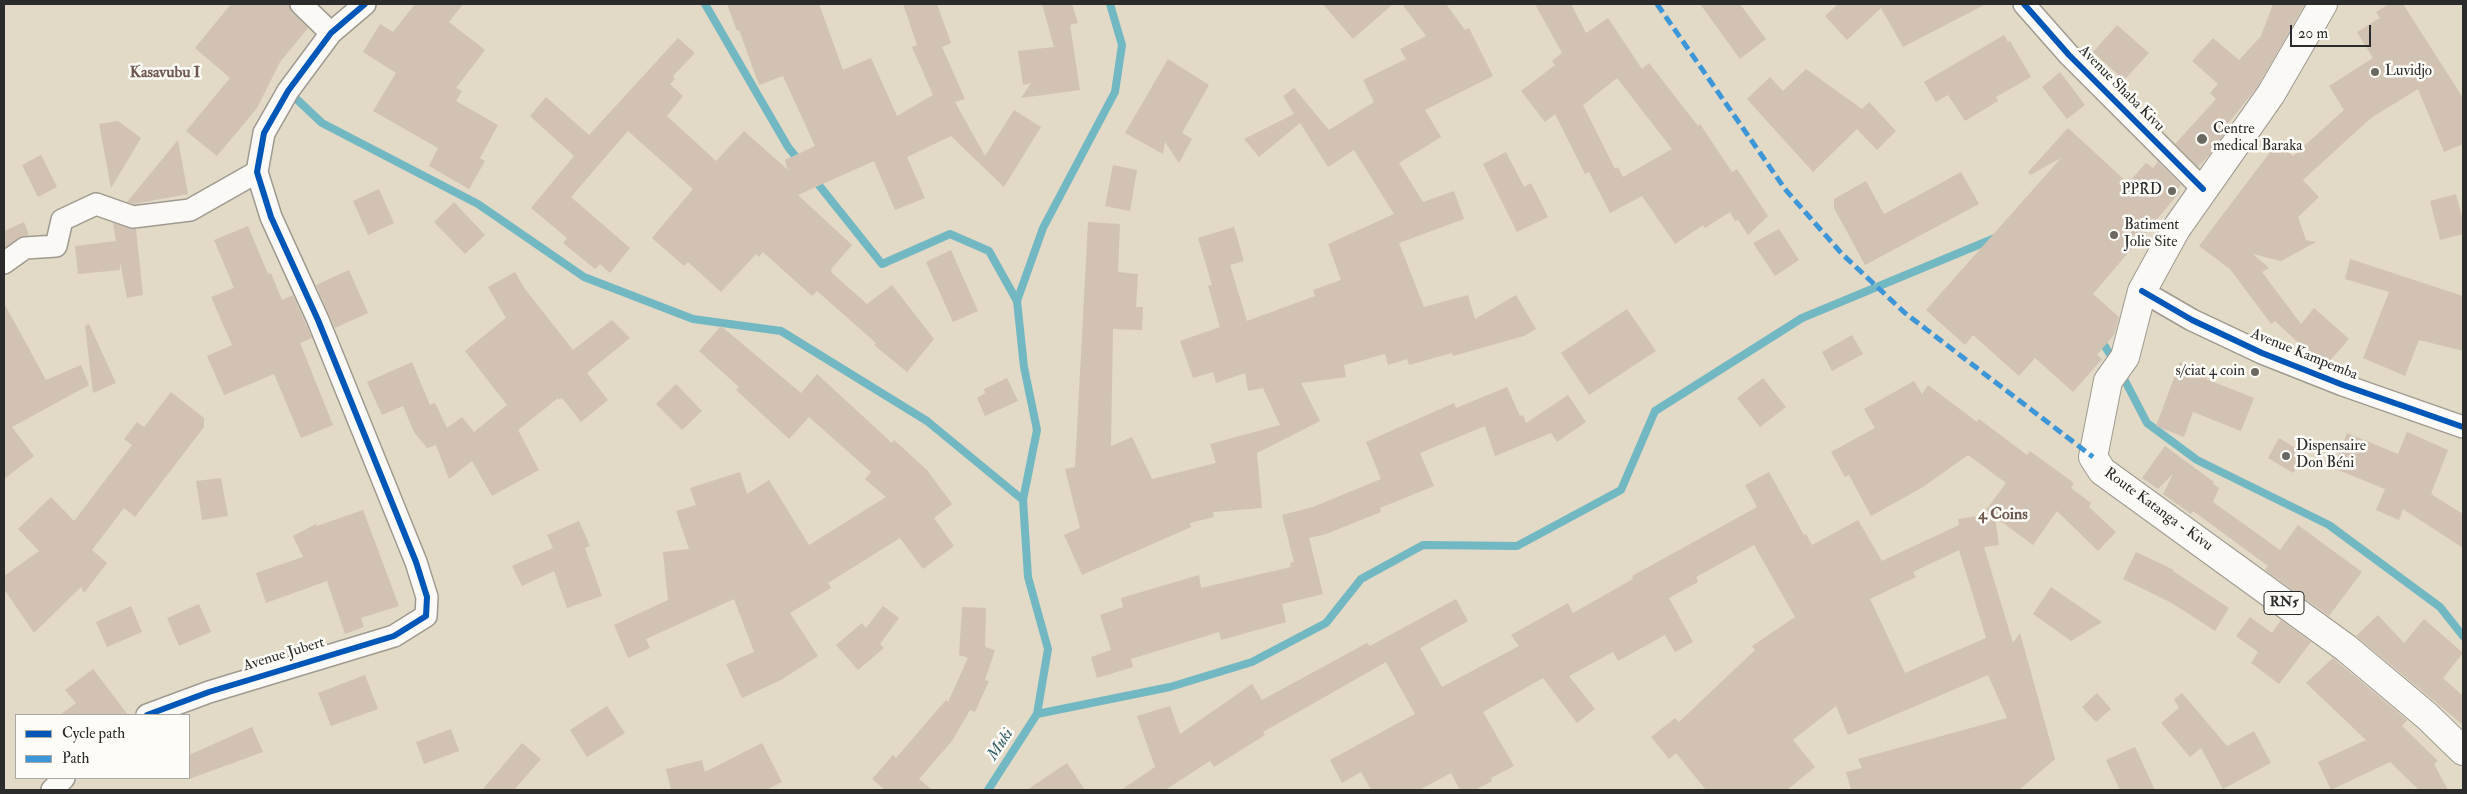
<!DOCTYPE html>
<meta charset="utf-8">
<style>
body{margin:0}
#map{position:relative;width:2467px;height:794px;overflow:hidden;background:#e2d9c6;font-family:"IM FELL Double Pica",serif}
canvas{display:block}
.frame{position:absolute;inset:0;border:5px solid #2b2b2b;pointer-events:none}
.legend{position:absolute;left:15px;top:714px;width:175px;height:65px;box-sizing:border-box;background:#fdfcf7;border:1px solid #a9a8a5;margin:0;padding:6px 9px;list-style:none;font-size:15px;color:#2b2b2b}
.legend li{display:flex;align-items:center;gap:10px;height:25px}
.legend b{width:25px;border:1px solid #a9a8a5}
.scale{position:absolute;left:2290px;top:25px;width:81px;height:22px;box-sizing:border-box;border:2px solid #2b2b2b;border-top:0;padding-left:6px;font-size:15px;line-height:18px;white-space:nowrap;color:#2b2b2b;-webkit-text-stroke:4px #fdfcf7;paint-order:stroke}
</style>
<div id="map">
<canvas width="2467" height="794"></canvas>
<div class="frame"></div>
<ul class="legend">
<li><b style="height:6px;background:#0057b8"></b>Cycle path</li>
<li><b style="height:6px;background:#3c96d7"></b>Path</li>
</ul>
<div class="scale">20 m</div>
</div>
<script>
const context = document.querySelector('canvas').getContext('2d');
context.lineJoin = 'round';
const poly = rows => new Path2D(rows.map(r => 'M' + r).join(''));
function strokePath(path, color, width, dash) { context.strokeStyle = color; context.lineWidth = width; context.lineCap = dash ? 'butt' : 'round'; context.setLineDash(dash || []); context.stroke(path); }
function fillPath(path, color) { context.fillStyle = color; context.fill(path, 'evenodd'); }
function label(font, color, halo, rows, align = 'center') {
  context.font = font + ' "IM FELL Double Pica",serif'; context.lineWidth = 5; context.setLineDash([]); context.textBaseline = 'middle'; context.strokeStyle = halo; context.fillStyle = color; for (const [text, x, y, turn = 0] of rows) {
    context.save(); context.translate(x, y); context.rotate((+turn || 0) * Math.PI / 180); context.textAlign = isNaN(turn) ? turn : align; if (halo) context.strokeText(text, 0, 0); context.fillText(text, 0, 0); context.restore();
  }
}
strokePath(poly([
 [705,4,788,147,800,162],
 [289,92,322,123,478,204,584,277,693,319,781,331,927,421,1023,500],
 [814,179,882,264,950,234,989,251,1017,301],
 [2100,339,2116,363],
 [2121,373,2147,423,2197,460,2329,525,2440,607,2463,636],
 [1037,714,1170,687,1252,662,1326,623,1361,579,1423,545,1517,546,1621,490,1655,411,1802,318,1995,238],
 [988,790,1037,714,1048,649,1028,577,1023,500,1037,430,1024,367,1017,301,1043,228,1115,92,1122,45,1110,4]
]), '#71b8c2', 8);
fillPath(poly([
 [231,4,289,4,292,13,308,28,280,62,257,108,217,156,186,131,230,78,195,48],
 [415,4,463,4,449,22,485,50,456,88,462,91,456,101,498,125,480,158,485,161,469,189,429,166,438,148,373,111,396,73,363,52,380,24,393,32],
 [727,4,819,4,843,70,871,58,897,116,933,95,912,47,917,45,903,4,937,4,951,43,942,47,965,99,955,102,985,156,1014,110,1041,127,1004,187,951,136,907,157,925,198,895,210,874,161,798,195,852,245,831,269,832,273,867,304,892,285,934,339,907,372,874,345,876,343,817,291,812,296,763,252,759,257,756,254,721,292,688,262,684,266,652,238,693,189,628,131,571,197,630,248,610,273,600,264,595,269,563,243,567,238,531,208,574,156,530,116,546,97,589,135,678,38,695,53,673,76,675,79,670,84,683,96,667,116,716,161,744,131,788,170,785,160,815,146,783,76,759,85,739,30,737,31],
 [1042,4,1072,4,1078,23,1070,25,1080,90,1021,98,1031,83,1023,85,1018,51,1054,47],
 [1323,4,1393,4,1353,39],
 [1402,4,1446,4,1465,30,1469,28,1493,76,1425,110,1441,137,1399,163,1423,202,1454,191,1464,219,1399,243,1424,307,1468,295,1475,319,1516,295,1536,329,1524,336,1453,356,1452,353,1409,365,1407,359,1388,365,1385,354,1344,365,1346,377,1301,383,1320,421,1257,453,1262,508,1213,512,1214,517,1190,523,1191,527,1082,575,1064,535,1080,528,1065,469,1075,467,1088,222,1120,224,1118,272,1138,274,1136,307,1143,307,1142,330,1113,329,1111,446,1132,437,1152,479,1216,463,1210,444,1280,425,1263,388,1248,391,1245,373,1216,383,1213,372,1193,378,1180,341,1220,327,1208,286,1212,285,1198,238,1234,227,1244,261,1230,265,1247,321,1315,296,1313,290,1341,280,1328,244,1394,214,1354,150,1328,167,1300,123,1259,157,1244,139,1294,114,1283,96,1294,88,1329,130,1374,102,1363,80,1406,59,1400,49,1426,36],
 [1535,4,1571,4,1586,33,1608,18,1642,69,1649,63,1698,126,1700,124,1732,172,1737,169,1768,216,1748,235,1738,220,1735,221,1730,212,1705,228,1703,225,1675,244,1642,196,1610,213,1589,172,1585,174,1555,114,1545,122,1521,91,1555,65,1552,61,1562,53],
 [1617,78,1672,149,1623,177,1618,167,1615,169,1583,105],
 [1700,4,1740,4,1766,39,1740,59],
 [1838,4,1986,4,1903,47,1881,8,1847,40,1825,16],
 [2273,4,2305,4,2258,86,2227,125,2229,127,2210,154,2198,167,2175,144,2216,99,2210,93,2218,84,2192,61,2213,38,2239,60,2261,36],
 [2389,4,2403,4,2463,98,2463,144,2444,152,2418,89,2371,118,2303,180,2319,197,2298,217,2306,240,2316,242,2281,261,2253,254,2269,268,2262,272,2301,324,2314,308,2349,339,2326,365,2320,363,2275,321,2271,324,2230,269,2199,246,2277,143,2293,156,2344,110,2329,86,2373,58,2357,32,2380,18,2376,12],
 [2117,25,2149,53,2124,80,2093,52],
 [2004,35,2008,42,2010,41,2031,77,1996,97,1998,101,1965,121,1948,95,1936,102,1924,82],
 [1168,59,1209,85,1182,133,1192,139,1179,163,1165,142,1163,154,1125,133],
 [1806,69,1862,109,1869,102,1896,131,1877,150,1857,129,1813,172,1747,99,1770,77,1783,91],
 [2060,72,2085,105,2067,119,2042,87],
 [118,121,141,138,111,188,99,124],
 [2068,128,2128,183,2146,163,2153,168,2158,162,2181,185,2177,190,2180,192,2093,294,2119,317,2114,335,2097,355,2102,359,2073,392,2035,358,2019,376,1973,335,1965,345,1926,310,2061,158,2030,175,2028,172],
 [178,140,188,194,134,204,127,202],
 [1506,152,1524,187,1531,183,1548,217,1517,232,1483,164],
 [41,155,57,187,38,197,22,165],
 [1113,165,1137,170,1130,211,1105,206],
 [1961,172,1979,204,1865,265,1834,208,1834,199,1866,181,1884,214],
 [379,189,394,223,368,235,353,201],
 [2456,194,2463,221,2463,234,2440,240,2430,201],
 [454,202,485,235,465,254,434,222],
 [24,222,29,235,18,238,4,248,4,231],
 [113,223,136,229,143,295,127,298,120,262,120,270,78,274,75,246,116,241],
 [248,226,268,274,271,273,282,300,293,295,312,338,300,343,333,425,301,438,274,374,224,395,207,356,232,345,211,297,234,288,214,240],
 [1779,229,1799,260,1775,276,1753,243],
 [951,250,978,311,953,322,926,262],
 [2350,259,2463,296,2463,351,2419,340,2405,376,2363,358,2389,292,2345,279],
 [349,270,368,313,335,328,316,285],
 [515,272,525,289,573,350,612,320,630,338,587,373,608,400,581,422,562,398,559,400,558,398,518,430,539,470,492,496,472,461,449,479,436,445,427,448,414,432,403,406,382,415,367,382,412,362,430,405,435,403,447,428,462,417,474,432,507,405,465,351,506,318,488,287],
 [4,303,46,380,81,365,89,385,12,427,34,456,4,479],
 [1627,309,1656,351,1589,395,1561,353],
 [89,324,116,383,93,393,85,326],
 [721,326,801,393,817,374,892,443,894,440,927,470,952,504,934,518,954,546,923,569,900,538,828,583,831,588,790,613,818,656,781,680,742,698,726,664,754,652,734,599,646,639,650,648,628,658,614,625,668,600,663,552,689,549,676,511,696,505,690,488,740,472,747,494,769,480,809,545,886,497,865,479,871,472,809,417,789,439,736,390,739,387,699,351],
 [1852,335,1863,354,1832,371,1822,352],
 [2180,362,2209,373,2206,379,2254,398,2241,431,2193,412,2184,437,2156,426],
 [1007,378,1018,401,985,416,977,398,985,393,984,389],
 [1763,378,1786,407,1760,427,1737,398],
 [1914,381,1922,394,1928,385,1977,422,1979,419,2027,455,2030,451,2074,483,2071,488,2091,503,2089,507,2116,532,2098,551,2057,511,2033,545,1995,517,1999,545,1984,547,2013,643,2020,633,2055,759,2019,790,1851,790,1846,772,1862,768,1858,759,2007,718,1988,675,1848,735,1836,706,1793,740,1815,767,1787,790,1706,790,1676,753,1669,759,1651,737,1675,718,1679,722,1755,650,1752,646,1795,617,1754,545,1696,577,1698,582,1669,598,1693,642,1675,652,1665,635,1618,661,1613,652,1569,676,1595,709,1577,723,1543,678,1483,712,1514,766,1491,778,1492,781,1475,790,1460,790,1451,773,1419,790,1371,790,1361,772,1342,783,1330,760,1415,714,1386,662,1263,732,1265,735,1214,767,1210,761,1165,790,1121,790,1155,767,1137,716,1170,706,1180,734,1252,684,1262,700,1367,643,1370,646,1456,599,1468,621,1420,648,1442,687,1519,646,1511,635,1568,603,1573,613,1633,579,1632,576,1757,507,1745,485,1769,472,1804,535,1806,534,1812,545,1858,520,1882,561,1959,525,1958,519,1991,514,1986,510,2006,483,1968,455,1923,487,1871,516,1849,475,1845,477,1831,452,1875,428,1864,409],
 [1959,550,1986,638,1905,673,1870,599,1916,577,1913,572],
 [676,384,702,411,682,430,656,404],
 [1507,387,1520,416,1523,415,1526,423,1568,395,1586,422,1557,442,1551,433,1495,456,1485,426,1420,453,1434,486,1380,508,1381,512,1326,534,1309,538,1323,594,1282,604,1286,622,1221,640,1219,632,1131,659,1133,667,1097,678,1091,657,1111,650,1100,615,1123,607,1121,598,1199,575,1201,588,1291,567,1290,563,1294,562,1282,515,1313,507,1381,479,1366,442,1454,403,1456,408],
 [171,392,204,418,204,427,135,517,124,508,92,550,107,563,84,593,81,587,34,633,4,589,4,576,39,551,18,529,51,497,74,521,132,445,124,439,137,422,144,427],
 [2407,432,2448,450,2431,494,2463,514,2463,548,2403,509,2399,520,2376,510,2385,489,2333,468,2347,433,2398,454],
 [2279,438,2305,454,2293,473,2268,458],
 [2165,446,2214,482,2213,484,2219,488,2213,502,2280,550,2298,525,2362,572,2329,616,2265,570,2268,566,2193,511,2191,514,2163,494,2173,474,2158,489,2142,478],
 [221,478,228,516,202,520,196,481],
 [363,510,399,606,361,618,364,627,345,634,327,581,266,603,256,573,303,557,293,536,316,524,317,526],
 [579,521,590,546,585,548,602,596,567,608,554,571,522,586,512,566,553,548,547,535],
 [2136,552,2174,570,2173,571,2229,608,2215,631,2172,603,2123,579],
 [2051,587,2102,622,2071,641,2033,614],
 [199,604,211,632,179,646,167,618],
 [131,606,142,632,107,647,96,622],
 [883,606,899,618,880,644,884,648,858,670,836,645,862,623,866,628],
 [962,607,986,608,985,647,995,650,985,680,989,681,975,712,970,710,952,741,919,779,932,790,885,790,872,779,893,755,896,758,946,700,948,702,968,658,959,655],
 [2378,615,2404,643,2424,619,2463,653,2443,678,2463,696,2463,725,2356,636],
 [2250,617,2272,633,2281,620,2311,642,2279,684,2251,663,2258,652,2236,636],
 [2333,658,2407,720,2402,726,2438,761,2434,764,2448,790,2419,790,2390,762,2331,790,2318,762,2366,740,2306,683],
 [93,669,128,715,60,715,76,703,65,690],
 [365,675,378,709,331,726,318,693],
 [2097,693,2111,709,2096,722,2082,707],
 [2182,693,2227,746,2254,731,2271,763,2223,789,2201,748,2190,757,2161,723,2179,708,2174,699],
 [607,706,625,733,587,757,570,730],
 [252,727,263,752,189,779,189,755],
 [451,729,459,751,424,764,416,742],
 [522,743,541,759,514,790,482,790],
 [762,743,782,782,766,790,671,790,666,769,702,760,705,772],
 [2135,747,2155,790,2120,790,2106,760],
 [1067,763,1085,790,1027,790]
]), '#d1c2b4');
const minor = poly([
 [301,4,331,33],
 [2024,4,2069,55,2203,189],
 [4,263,25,248,56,246,62,220,96,204,133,217,190,210,257,172],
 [2142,291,2192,320,2262,353,2343,385,2463,427],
 [147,715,209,692,394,636,426,616,427,597,416,562,318,320,271,217,257,172,264,133,288,91,331,33,365,4],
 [52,790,64,778]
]);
const trunk = poly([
 [2323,4,2271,94,2176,229,2142,291,2125,357,2108,381,2093,457,2102,471,2346,648,2427,716,2463,751]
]);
strokePath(minor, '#9f9a90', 24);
strokePath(trunk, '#9f9a90', 30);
strokePath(minor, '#fbf9f6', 21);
strokePath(trunk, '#fbf9f6', 28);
strokePath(poly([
 [1657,4,1785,189,1842,254,1905,313,2093,457]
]), '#3c96d7', 5, [10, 5]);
strokePath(poly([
 [2024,4,2069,55,2203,189],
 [2142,291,2192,320,2262,353,2343,385,2463,427],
 [147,715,209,692,394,636,426,616,427,597,416,562,318,320,271,217,257,172,264,133,288,91,331,33,365,4]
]), '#0057b8', 6);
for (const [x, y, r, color] of [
 [2375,72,5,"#6b6861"],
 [2202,139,6,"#6b6861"],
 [2172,191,5,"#6b6861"],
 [2114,235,5,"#6b6861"],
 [2255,372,5,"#6b6861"],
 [2286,456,5,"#6b6861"]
]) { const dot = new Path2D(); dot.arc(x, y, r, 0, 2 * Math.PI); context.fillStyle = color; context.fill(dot); strokePath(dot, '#fdfcf7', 2); }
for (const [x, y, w] of [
 [2284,603,40]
]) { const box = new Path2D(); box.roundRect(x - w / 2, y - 11.5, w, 23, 4); context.fillStyle = '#fdfcf7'; context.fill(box); strokePath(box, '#2b2b2b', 1); }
label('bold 14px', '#2b2b2b', null, [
 ["RN5",2284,603]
]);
label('15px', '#2b2b2b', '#fdfcf7', [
 ["Luvidjo",2385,72],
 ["Centre",2213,130],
 ["medical Baraka",2213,147],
 ["PPRD",2162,191,"right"],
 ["Batiment",2124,226],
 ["Jolie Site",2124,243],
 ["s/ciat 4 coin",2245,372,"right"],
 ["Dispensaire",2296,447],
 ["Don Béni",2296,464]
], 'left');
label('15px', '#2b2b2b', '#fdfcf7', [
 ["Avenue Shaba Kivu",2121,89,45],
 ["Avenue Kampemba",2304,355,22],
 ["Route Katanga - Kivu",2158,510,36],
 ["Avenue Jubert",284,655,-17]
]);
label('bold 16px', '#6f584f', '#fdfcf7', [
 ["Kasavubu I",165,74],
 ["4 Coins",2003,516]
]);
label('italic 16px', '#335e67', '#fdfcf7', [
 ["Muki",1001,745,-57]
]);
</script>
